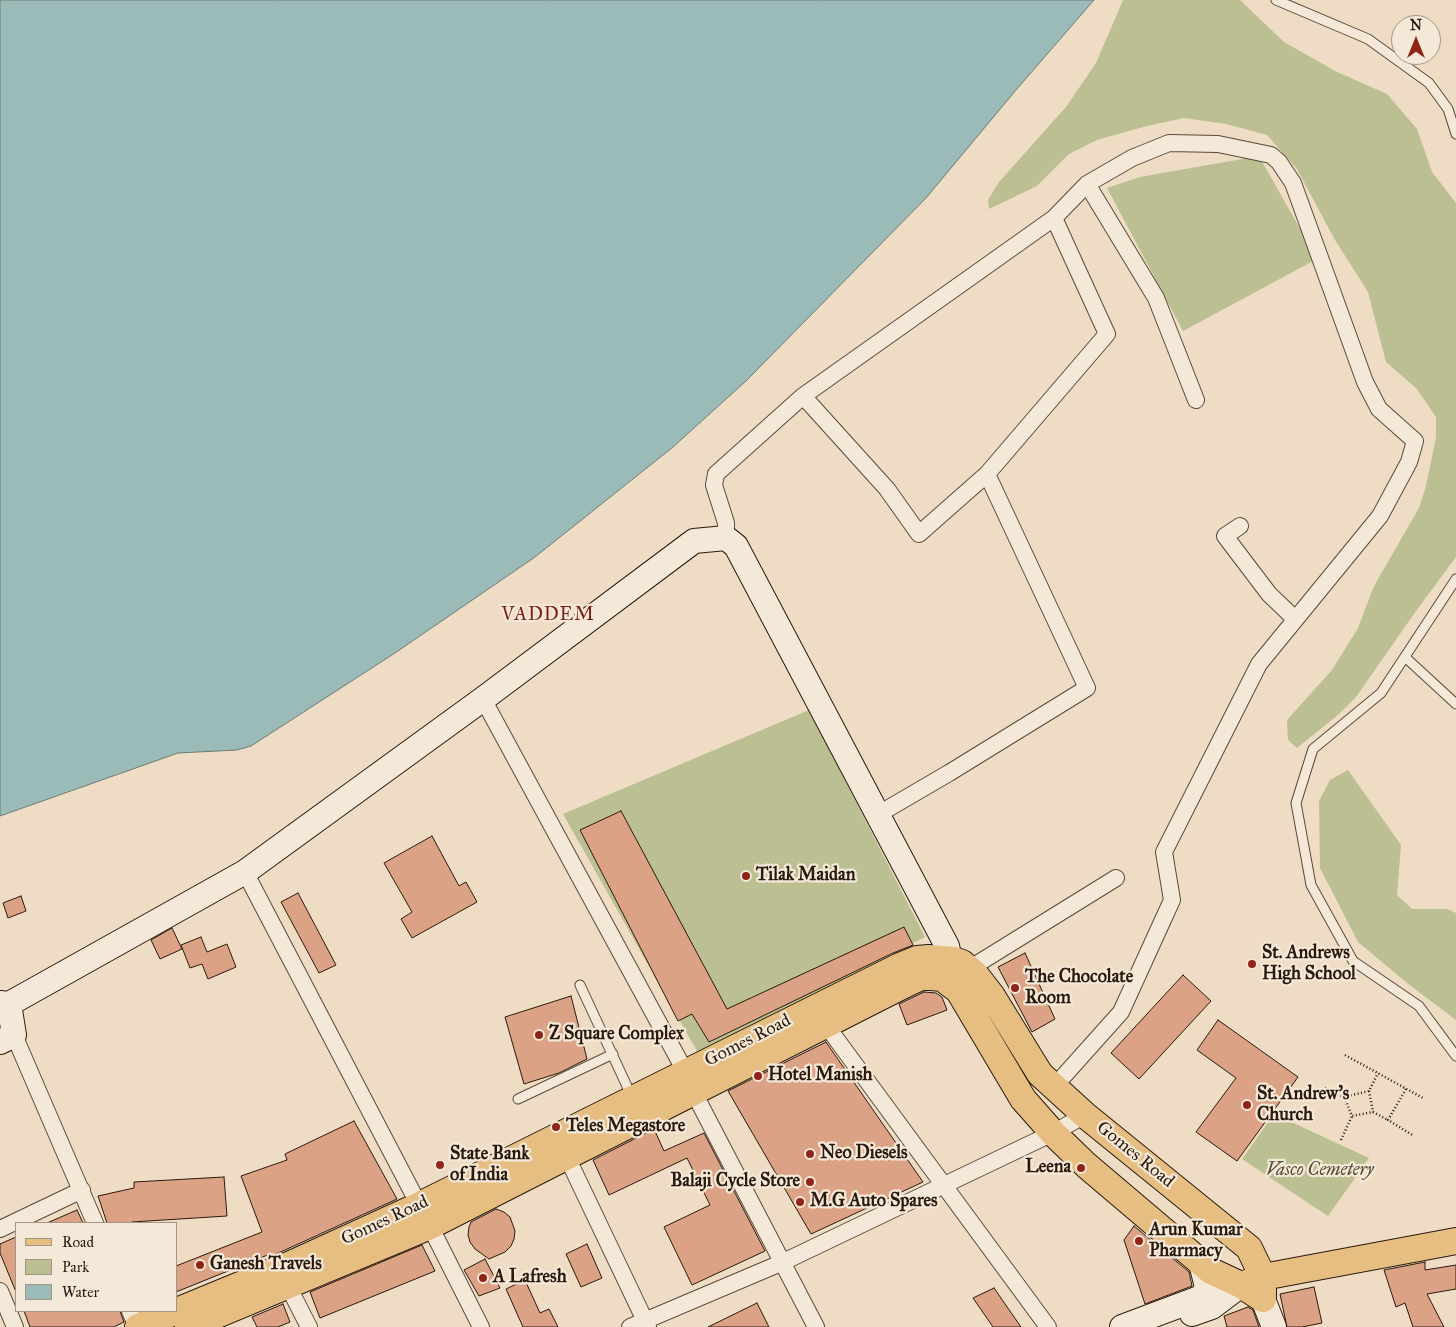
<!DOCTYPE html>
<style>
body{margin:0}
#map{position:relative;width:1456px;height:1327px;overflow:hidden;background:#eedcc4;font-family:"IM FELL Great Primer",serif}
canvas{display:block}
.legend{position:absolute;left:15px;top:1222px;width:162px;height:90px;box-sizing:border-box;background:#f4e8d9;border:1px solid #a39687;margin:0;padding:6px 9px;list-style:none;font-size:15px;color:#2a1a0c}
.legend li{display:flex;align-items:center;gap:10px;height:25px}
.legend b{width:25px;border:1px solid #a39687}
.north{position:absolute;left:1391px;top:15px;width:50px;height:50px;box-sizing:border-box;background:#f4e8d9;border:1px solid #a39687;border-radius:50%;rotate:0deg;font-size:14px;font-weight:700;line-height:20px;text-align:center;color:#2a1a0c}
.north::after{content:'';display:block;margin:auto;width:18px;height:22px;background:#8f2418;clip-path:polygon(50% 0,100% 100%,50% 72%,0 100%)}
</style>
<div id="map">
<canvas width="1456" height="1327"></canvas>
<ul class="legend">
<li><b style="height:6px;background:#e7be82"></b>Road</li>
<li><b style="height:14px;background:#bbbf92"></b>Park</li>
<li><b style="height:14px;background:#9abbb8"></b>Water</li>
</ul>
<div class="north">N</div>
</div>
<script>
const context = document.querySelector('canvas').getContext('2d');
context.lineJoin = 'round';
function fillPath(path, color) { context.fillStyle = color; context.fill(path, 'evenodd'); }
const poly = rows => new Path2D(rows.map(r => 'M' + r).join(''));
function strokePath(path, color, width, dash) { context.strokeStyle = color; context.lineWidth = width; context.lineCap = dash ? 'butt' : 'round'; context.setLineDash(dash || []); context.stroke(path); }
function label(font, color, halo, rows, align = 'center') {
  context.font = font + ' "IM FELL Great Primer",serif'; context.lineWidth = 4.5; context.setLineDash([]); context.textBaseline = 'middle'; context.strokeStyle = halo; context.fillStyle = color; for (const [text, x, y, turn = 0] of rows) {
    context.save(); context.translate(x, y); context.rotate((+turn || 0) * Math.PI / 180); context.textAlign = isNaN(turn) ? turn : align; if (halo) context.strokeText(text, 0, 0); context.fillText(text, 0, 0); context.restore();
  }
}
fillPath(poly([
 [1123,0,1240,0,1284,42,1335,71,1387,94,1417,129,1432,172,1456,203,1456,557,1416,611,1356,697,1339,714,1297,748,1288,740,1287,720,1332,670,1358,628,1374,586,1419,508,1426,486,1436,437,1436,417,1417,389,1386,362,1368,292,1335,240,1297,169,1267,135,1226,124,1184,118,1147,126,1097,140,1069,154,1037,186,989,209,988,200,999,182,1066,107,1096,63],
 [1259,156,1317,259,1183,331,1107,188,1140,177],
 [809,710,925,937,698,1053,563,814],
 [1348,770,1401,845,1397,895,1412,909,1447,909,1456,913,1456,1020,1407,983,1358,942,1320,868,1319,801,1330,780],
 [1274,1114,1369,1158,1328,1216,1242,1159]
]), '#bbbf92');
const water = poly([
 [0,0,1094,0,1016,90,926,198,746,381,673,447,535,557,395,653,251,746,237,750,178,753,0,816,0,0]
]);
fillPath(water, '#9abbb8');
strokePath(water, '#6d7b73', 1);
const building = poly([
 [621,811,727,1009,904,927,913,945,893,953,709,1042,692,1014,678,1021,580,830,621,811],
 [432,836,459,886,466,882,477,902,412,938,401,919,412,912,384,863,432,836],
 [298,893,336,965,319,973,281,902,298,893],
 [21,896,26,911,8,918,3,903,21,896],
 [172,928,182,949,160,959,151,940,172,928],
 [201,937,207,952,227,944,236,967,208,979,202,964,190,968,181,945,201,937],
 [1025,953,1055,1019,1032,1032,998,967,1025,953],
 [1183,975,1211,1001,1139,1079,1111,1053,1183,975],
 [924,992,936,993,942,997,947,1010,907,1025,899,1004,924,992],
 [571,996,587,1059,559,1073,524,1084,505,1017,571,996],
 [1218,1020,1298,1077,1237,1161,1196,1132,1236,1078,1197,1050,1218,1020],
 [826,1042,923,1182,811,1234,728,1091,826,1042],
 [354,1121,397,1199,285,1250,271,1256,270,1254,176,1292,176,1266,262,1232,241,1176,287,1160,285,1154,354,1121],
 [654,1129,664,1151,704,1133,765,1251,692,1285,664,1227,710,1205,687,1158,609,1195,593,1160,654,1129],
 [224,1177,227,1216,132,1222,132,1223,107,1223,98,1196,134,1188,134,1182,224,1177],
 [496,1209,504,1212,510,1217,515,1231,514,1239,511,1246,505,1252,489,1259,475,1249,470,1242,468,1235,469,1227,471,1222,496,1209],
 [77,1210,83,1223,47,1223,77,1210],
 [1134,1226,1189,1272,1192,1286,1145,1304,1124,1240,1134,1226],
 [16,1237,16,1292,0,1253,0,1244,16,1237],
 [587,1244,602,1278,581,1287,566,1254,587,1244],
 [422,1245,435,1271,320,1318,310,1292,422,1245],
 [485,1259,500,1288,479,1296,464,1270,485,1259],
 [1425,1262,1425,1270,1456,1265,1456,1289,1427,1294,1444,1327,1413,1327,1405,1303,1396,1307,1384,1270,1425,1262],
 [525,1280,540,1313,549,1309,558,1327,523,1327,506,1289,525,1280],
 [1314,1287,1322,1323,1302,1327,1287,1327,1280,1294,1314,1287],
 [994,1288,1021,1327,993,1327,973,1298,994,1288],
 [757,1303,769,1327,708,1327,757,1303],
 [283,1304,290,1322,278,1327,257,1327,252,1317,283,1304],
 [1248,1307,1253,1310,1259,1327,1227,1327,1224,1316,1248,1307],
 [24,1311,120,1311,124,1322,114,1327,30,1327,24,1311]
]);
fillPath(building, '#dba285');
strokePath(building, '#2a1a0c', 1);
const lane = poly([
 [1276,0,1368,39,1429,83,1448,109,1456,134],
 [1456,579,1381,693,1313,749,1296,803,1311,885,1353,961,1419,1006,1456,1056],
 [1405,657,1456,704],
 [580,985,632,1097],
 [518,1099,613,1054]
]);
const street = poly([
 [1087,184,1156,298,1196,400],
 [803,396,887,489,919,534,987,474],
 [1240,526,1225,536,1269,594,1295,619],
 [726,538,726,523,714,485,716,474,803,396,1054,218,1087,184,1132,158,1169,143,1218,144,1271,155,1279,162,1293,183,1365,382,1379,409,1415,441,1409,462,1380,516,1259,664,1164,852,1172,900,1121,1012,1053,1088],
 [483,699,686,1073,693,1091,816,1327],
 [877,815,949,773,1087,688,987,474,1107,334,1054,218],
 [245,872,430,1226,481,1327],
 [963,974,969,969,1116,878],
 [826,1025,1048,1327],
 [14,1035,95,1223],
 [567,1157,648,1327],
 [0,1229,82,1190],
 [284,1278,309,1327],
 [0,1291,15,1327],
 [130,1311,137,1327],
 [630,1327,781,1263,1053,1133,1085,1115]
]);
const secondary = poly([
 [0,1003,9,1004,245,872,483,699,694,541,726,538,736,546,947,946,950,960,949,977],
 [0,1042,14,1035,9,1004],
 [1263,1299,1274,1327],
 [1192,1314,1212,1307,1241,1285],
 [1122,1327,1202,1297,1207,1287,1201,1263]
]);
const primary = poly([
 [1247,1283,1263,1277,1456,1241],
 [138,1327,291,1264,420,1205,900,966,917,959,929,958,954,960,962,963,975,974,992,996,1040,1074,1085,1115,1249,1248,1263,1277,1263,1299],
 [188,1327,430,1226,906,984,921,977,931,977,942,978,959,991,1023,1099,1053,1133,1086,1165,1211,1271,1241,1285,1263,1299]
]);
strokePath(lane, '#5b4a3a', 11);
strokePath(street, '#5b4a3a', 18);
strokePath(secondary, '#2a1a0c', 26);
strokePath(primary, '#2a1a0c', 28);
strokePath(poly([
 [1345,1055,1423,1098],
 [1325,1088,1344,1097,1352,1116,1373,1112,1388,1120],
 [1406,1089,1388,1120,1414,1136],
 [1369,1091,1373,1112],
 [1344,1097,1369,1091,1378,1073],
 [1341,1140,1352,1116]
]), '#2a1a0c', 2.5, [1, 2.5]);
strokePath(lane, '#f4e8d9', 9);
strokePath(street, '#f4e8d9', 16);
strokePath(secondary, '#f4e8d9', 24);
strokePath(primary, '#e7be82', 26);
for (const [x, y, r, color] of [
 [746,876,5,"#8f2418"],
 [1252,964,5,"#8f2418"],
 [1015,988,5,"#8f2418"],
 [539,1035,5,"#8f2418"],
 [758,1076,5,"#8f2418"],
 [1247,1105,5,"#8f2418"],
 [556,1127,5,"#8f2418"],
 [810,1154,5,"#8f2418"],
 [440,1165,5,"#8f2418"],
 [1081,1168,5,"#8f2418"],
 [810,1182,5,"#8f2418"],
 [800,1202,5,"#8f2418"],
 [1139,1241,5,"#8f2418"],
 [200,1265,5,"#8f2418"],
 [483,1278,5,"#8f2418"]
]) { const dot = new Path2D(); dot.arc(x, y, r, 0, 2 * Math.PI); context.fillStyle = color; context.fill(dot); strokePath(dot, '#f4e8d9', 2); }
label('bold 18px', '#2a1a0c', '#f4e8d9', [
 ["Tilak Maidan",756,876],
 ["St. Andrews",1262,954],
 ["High School",1262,975],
 ["The Chocolate",1025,978],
 ["Room",1025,999],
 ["Z Square Complex",549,1035],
 ["Hotel Manish",768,1076],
 ["St. Andrew's",1257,1095],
 ["Church",1257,1116],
 ["Teles Megastore",566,1127],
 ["Neo Diesels",820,1154],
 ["State Bank",450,1155],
 ["of India",450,1176],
 ["Leena",1071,1168,"right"],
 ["Balaji Cycle Store",800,1182,"right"],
 ["M.G Auto Spares",810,1202],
 ["Arun Kumar",1149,1231],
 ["Pharmacy",1149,1252],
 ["Ganesh Travels",210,1265],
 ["A Lafresh",493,1278]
], 'left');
label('18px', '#2a1a0c', '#f4e8d9', [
 ["Gomes Road",748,1041,-27],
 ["Gomes Road",1135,1155,39],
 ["Gomes Road",385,1221,-25]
]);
label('italic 18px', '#564c34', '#f4e8d9', [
 ["Vasco Cemetery",1320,1171]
]);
context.letterSpacing = '1px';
label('19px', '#7a1f14', '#f4e8d9', [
 ["VADDEM",548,615]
]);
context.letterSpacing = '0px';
</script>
